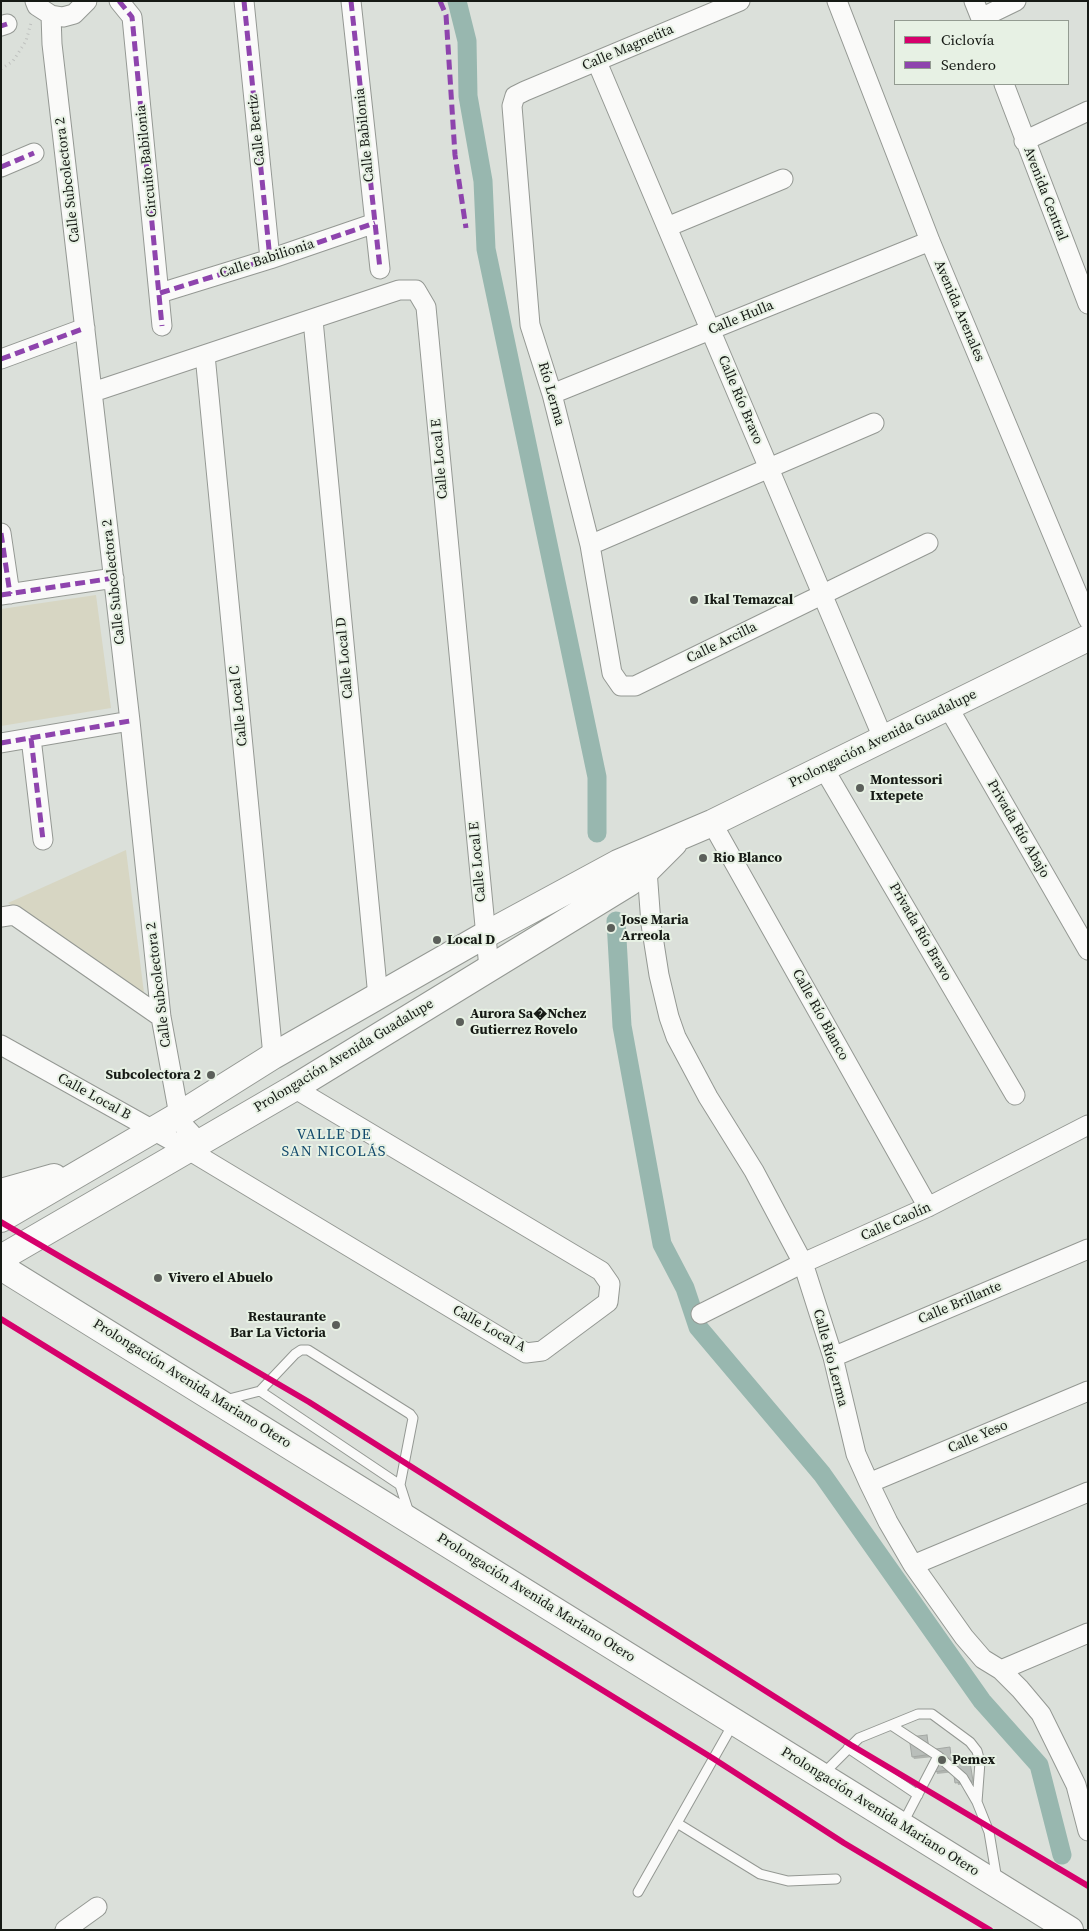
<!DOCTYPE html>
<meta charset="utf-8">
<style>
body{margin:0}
#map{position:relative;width:1089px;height:1931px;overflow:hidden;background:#dbe0da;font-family:"Source Serif 4",serif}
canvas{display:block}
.frame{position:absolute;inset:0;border:2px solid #161a15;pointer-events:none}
.legend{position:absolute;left:894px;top:20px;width:175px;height:65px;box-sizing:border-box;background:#e7f1e4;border:1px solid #939b91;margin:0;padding:6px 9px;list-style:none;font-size:15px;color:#161a15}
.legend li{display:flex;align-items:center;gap:10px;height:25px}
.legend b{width:25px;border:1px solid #939b91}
</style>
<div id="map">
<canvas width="1089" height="1931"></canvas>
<div class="frame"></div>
<ul class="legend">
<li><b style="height:6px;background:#d6006c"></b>Ciclovía</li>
<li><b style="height:6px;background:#8e44ad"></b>Sendero</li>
</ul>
</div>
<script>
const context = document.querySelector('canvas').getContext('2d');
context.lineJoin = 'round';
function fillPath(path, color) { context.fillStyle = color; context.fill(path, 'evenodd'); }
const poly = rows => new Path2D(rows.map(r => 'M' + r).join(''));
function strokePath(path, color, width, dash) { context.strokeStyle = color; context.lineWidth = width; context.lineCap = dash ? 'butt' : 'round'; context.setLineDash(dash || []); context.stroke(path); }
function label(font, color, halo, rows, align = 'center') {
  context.font = font + ' "Source Serif 4",serif'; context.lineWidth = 4; context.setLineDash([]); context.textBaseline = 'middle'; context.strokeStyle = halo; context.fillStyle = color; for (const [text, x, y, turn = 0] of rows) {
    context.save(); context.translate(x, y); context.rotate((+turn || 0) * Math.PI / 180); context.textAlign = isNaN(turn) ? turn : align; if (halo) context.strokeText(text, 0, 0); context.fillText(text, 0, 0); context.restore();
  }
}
fillPath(poly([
 [96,595,111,708,1,726,1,609],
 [126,850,144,993,8,903]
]), '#d7d6c3');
fillPath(poly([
 [927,1736,930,1751,949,1748,953,1766,969,1764,973,1783,958,1785,955,1772,937,1774,934,1757,914,1759,913,1757]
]), '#0003');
strokePath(poly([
 [457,1,467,41,468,96,483,181,486,249,597,777,597,833],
 [616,921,622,1026,662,1244,685,1288,698,1327,822,1474,982,1701,1039,1765,1062,1855]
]), '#98b7af', 19);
const building = poly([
 [927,1735,929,1750,950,1747,952,1765,970,1762,973,1781,955,1783,953,1769,934,1772,932,1754,912,1757,909,1737,927,1735]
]);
fillPath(building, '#b9beba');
strokePath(building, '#a3a7a3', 1);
const service = poly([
 [260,1391,400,1485],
 [225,1400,260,1391,295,1354,301,1350,308,1350,410,1414,413,1418,400,1485,409,1513],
 [891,1725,918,1714,932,1714,970,1742,977,1751,980,1762,977,1802],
 [848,1748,918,1795],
 [823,1774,859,1738,891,1725,938,1756,963,1778,977,1802,989,1832,997,1880],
 [677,1823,760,1874,788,1881,836,1879],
 [902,1825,938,1756],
 [638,1892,733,1724]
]);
const minor = poly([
 [35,1,37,6,51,15,63,17,74,14,87,1],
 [119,1,132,17,162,326],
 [244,1,270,259],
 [351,1,380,269],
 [740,1,525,91,515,96,512,106,530,325,552,394,590,545,612,673,621,686,635,686,928,543],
 [837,1,930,241,1088,619],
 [974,1,982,21],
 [51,15,52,44,130,721,161,1017,179,1115,184,1126,199,1142],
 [981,18,1016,1],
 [1,26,7,24],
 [597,62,883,738],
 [1004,84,1088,304],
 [1024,141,1088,111],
 [1,167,34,153],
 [667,227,783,179],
 [160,293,270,259,375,223],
 [313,320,378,997],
 [205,355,273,1056],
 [1,359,85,328],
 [93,392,399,290,416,290,426,307,489,968],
 [552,394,930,241],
 [1,533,10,594],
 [590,545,874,423],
 [1,595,114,578],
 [948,707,1088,950],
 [31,738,43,840],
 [1,743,130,721],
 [824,769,1015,1095],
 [712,823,928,1207],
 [643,860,647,870,651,924,659,975,669,1017,676,1037,708,1097,754,1171,803,1263,833,1357,856,1454,869,1483,888,1522,913,1565,964,1637,983,1659,1001,1670,1020,1689,1041,1714,1076,1785,1088,1831],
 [1,917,14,915,161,1017],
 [1,1045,187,1149,526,1353,542,1351,608,1302,610,1284,601,1271,294,1088],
 [701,1314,803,1263,928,1207,1088,1125],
 [833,1357,1088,1249],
 [869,1483,1088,1391],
 [913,1565,1088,1492],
 [1001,1670,1088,1633],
 [65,1930,97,1907]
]);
const secondary = poly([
 [1,1192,54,1177],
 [1,1219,179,1115,273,1056,485,935,618,863,712,823,1088,638],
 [1,1258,294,1088,629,883,647,870,674,843],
 [1,1267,1070,1930]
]);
strokePath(service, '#949893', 11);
strokePath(minor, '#949893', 21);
strokePath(secondary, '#949893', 28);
strokePath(poly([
 [1,69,13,61,26,41,31,23]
]), '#bec0be', 3, [1, 4]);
strokePath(service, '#fafaf9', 9);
strokePath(minor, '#fafaf9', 19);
strokePath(secondary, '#fafaf9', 26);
strokePath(poly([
 [119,1,132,17,162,326],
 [244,1,270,259],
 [351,1,380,269],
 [440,1,446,15,455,155,466,228],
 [1,26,7,24],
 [1,167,34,153],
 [160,293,270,259,375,223],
 [1,359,85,328],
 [1,533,10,594],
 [1,595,114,578],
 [31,738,43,840],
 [1,743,130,721]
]), '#8e44ad', 5, [10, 5]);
strokePath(poly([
 [1,1222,309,1402,851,1745,1088,1886],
 [1,1319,714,1759,844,1843,990,1930]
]), '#d6006c', 6);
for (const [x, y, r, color] of [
 [694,600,5,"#5b5f5a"],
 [860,788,5,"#5b5f5a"],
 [703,858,5,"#5b5f5a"],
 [611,928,5,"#5b5f5a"],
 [437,940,5,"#5b5f5a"],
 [460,1022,5,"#5b5f5a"],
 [211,1075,5,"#5b5f5a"],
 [158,1278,5,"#5b5f5a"],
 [336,1325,5,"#5b5f5a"],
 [942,1760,5,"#5b5f5a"]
]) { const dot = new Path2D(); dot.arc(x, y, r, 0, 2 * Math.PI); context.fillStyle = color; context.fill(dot); strokePath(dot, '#e7f1e4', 2); }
label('14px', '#161a15', '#e7f1e4', [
 ["Calle Magnetita",628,48,-23],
 ["Calle Bertiz",257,130,-96],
 ["Calle Babilonia",365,135,-96],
 ["Circuito Babilonia",147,161,-96],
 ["Calle Subcolectora 2",68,180,-97],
 ["Avenida Central",1045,194,69],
 ["Calle Babilionia",267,259,-18],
 ["Avenida Arenales",959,311,67],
 ["Calle Hulla",741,318,-22],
 ["Río Lerma",551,394,74],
 ["Calle Río Bravo",740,400,67],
 ["Calle Local E",440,459,-95],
 ["Calle Subcolectora 2",114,582,-96],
 ["Calle Arcilla",722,643,-26],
 ["Calle Local D",345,658,-95],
 ["Calle Local C",239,706,-96],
 ["Prolongación Avenida Guadalupe",883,739,-26],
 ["Privada Río Abajo",1018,829,60],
 ["Calle Local E",478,862,-95],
 ["Privada Río Bravo",920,932,60],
 ["Calle Subcolectora 2",159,985,-97],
 ["Calle Río Blanco",820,1015,61],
 ["Prolongación Avenida Guadalupe",344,1056,-31],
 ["Calle Local B",94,1097,29],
 ["Calle Caolín",896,1222,-24],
 ["Calle Brillante",960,1303,-23],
 ["Calle Local A",489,1329,29],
 ["Calle Río Lerma",830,1358,75],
 ["Prolongación Avenida Mariano Otero",192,1384,32],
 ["Calle Yeso",978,1437,-23],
 ["Prolongación Avenida Mariano Otero",536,1598,32],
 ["Prolongación Avenida Mariano Otero",880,1812,32]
]);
label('bold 14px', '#161a15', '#e7f1e4', [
 ["Ikal Temazcal",704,600],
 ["Montessori",870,780],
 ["Ixtepete",870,796],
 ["Rio Blanco",713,858],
 ["Jose Maria",621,920],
 ["Arreola",621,936],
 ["Local D",447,940],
 ["Aurora Sa�Nchez",470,1014],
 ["Gutierrez Rovelo",470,1030],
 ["Subcolectora 2",201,1075,"right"],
 ["Vivero el Abuelo",168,1278],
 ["Restaurante",326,1317,"right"],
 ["Bar La Victoria",326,1333,"right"],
 ["Pemex",952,1760]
], 'left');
context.letterSpacing = '1px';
label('15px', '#134a6c', '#e7f1e4', [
 ["VALLE DE",334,1135],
 ["SAN NICOLÁS",334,1152]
]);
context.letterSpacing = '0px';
</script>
